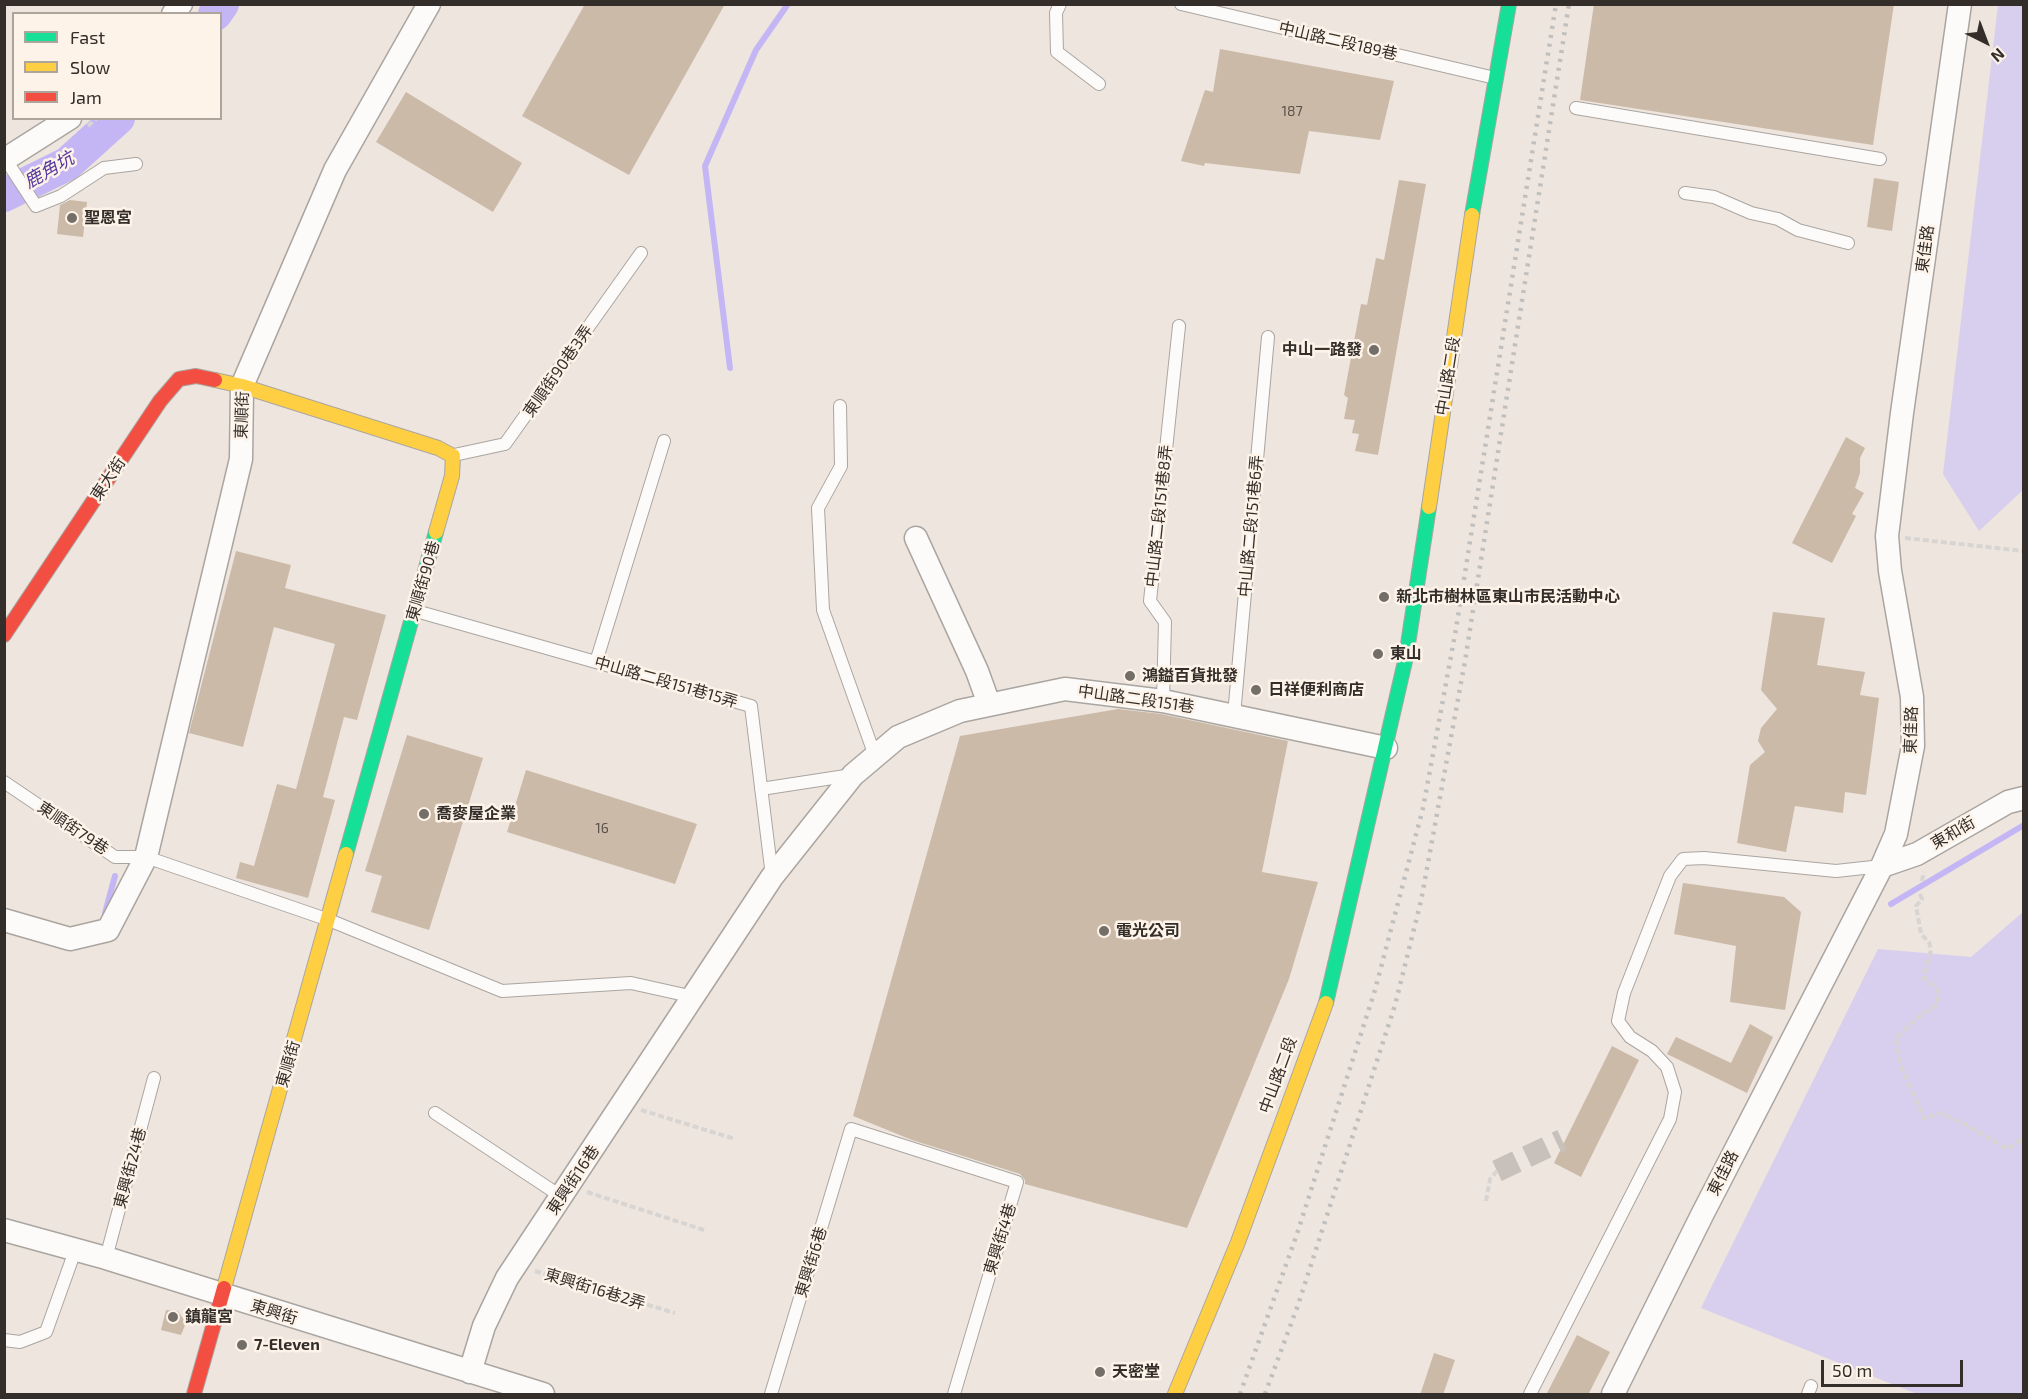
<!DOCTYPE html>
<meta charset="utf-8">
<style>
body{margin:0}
#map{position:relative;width:2028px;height:1399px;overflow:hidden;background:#ede5de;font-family:"Exo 2",sans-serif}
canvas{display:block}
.frame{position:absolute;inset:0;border:6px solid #332e29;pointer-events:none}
.legend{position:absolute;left:12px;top:12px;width:210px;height:108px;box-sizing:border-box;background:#fef3e9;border:2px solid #ada49c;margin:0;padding:8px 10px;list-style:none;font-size:18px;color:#332e29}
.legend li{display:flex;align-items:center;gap:12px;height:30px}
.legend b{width:30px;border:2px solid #ada49c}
.north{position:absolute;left:1956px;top:12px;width:60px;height:60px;-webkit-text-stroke:4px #fef3e9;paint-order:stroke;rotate:138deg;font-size:16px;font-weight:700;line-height:24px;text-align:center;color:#332e29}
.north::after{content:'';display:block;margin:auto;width:21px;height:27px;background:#332e29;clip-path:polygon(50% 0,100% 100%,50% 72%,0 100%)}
.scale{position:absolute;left:1821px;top:1360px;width:142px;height:27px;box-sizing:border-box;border:3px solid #332e29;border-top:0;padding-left:8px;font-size:18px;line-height:21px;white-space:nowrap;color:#332e29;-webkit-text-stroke:4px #fef3e9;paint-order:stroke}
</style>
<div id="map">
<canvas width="2028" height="1399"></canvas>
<div class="frame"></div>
<ul class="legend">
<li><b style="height:8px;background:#16e098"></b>Fast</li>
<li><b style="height:8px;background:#ffcf43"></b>Slow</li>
<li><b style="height:8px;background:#f24e42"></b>Jam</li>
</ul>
<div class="north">N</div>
<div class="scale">50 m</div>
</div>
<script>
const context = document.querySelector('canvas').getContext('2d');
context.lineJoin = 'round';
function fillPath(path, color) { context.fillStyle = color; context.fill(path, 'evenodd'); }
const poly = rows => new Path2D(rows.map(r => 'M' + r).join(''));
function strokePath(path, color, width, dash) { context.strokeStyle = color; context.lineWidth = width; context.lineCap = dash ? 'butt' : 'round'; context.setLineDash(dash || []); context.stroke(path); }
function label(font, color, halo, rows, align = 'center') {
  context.font = font + ' "Exo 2","Noto Sans TC",sans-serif'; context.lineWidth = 5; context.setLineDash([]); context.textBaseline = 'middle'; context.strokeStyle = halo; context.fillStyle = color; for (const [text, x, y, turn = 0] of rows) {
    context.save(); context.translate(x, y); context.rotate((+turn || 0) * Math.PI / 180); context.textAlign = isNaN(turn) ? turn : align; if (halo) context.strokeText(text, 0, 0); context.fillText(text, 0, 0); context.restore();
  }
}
fillPath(poly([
 [1998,5,2023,5,2024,489,1979,531,1943,474],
 [2023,912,2023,1394,1917,1394,1701,1308,1878,949,1971,957]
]), '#d8ceee');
strokePath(poly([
 [730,368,705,166,756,50,788,4],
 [1891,904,2024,825],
 [105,913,115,876]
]), '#c4b6f4', 6);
strokePath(poly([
 [215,14,222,4],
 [4,195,67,164,118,118]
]), '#c4b6f4', 34);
fillPath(poly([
 [585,4,725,4,629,175,522,116],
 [1594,4,1894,4,1873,145,1580,100],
 [1220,49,1394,81,1380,140,1309,131,1300,174,1205,163,1204,166,1181,161,1205,90,1213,92],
 [406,92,522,163,493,212,376,142],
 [1874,178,1899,182,1892,231,1867,227],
 [1399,180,1426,184,1378,455,1355,451,1359,434,1352,433,1355,420,1344,419,1348,398,1344,395,1361,304,1367,305,1376,258,1384,260],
 [70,200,87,202,83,237,57,234,60,205],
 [1846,437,1865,448,1860,458,1860,473,1855,488,1864,493,1852,514,1856,516,1832,563,1792,543],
 [236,551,291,565,285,588,386,615,357,720,344,717,323,797,335,800,308,898,236,878,240,862,254,866,277,784,296,789,335,644,274,627,243,747,189,733],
 [1773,612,1825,618,1817,665,1865,672,1860,695,1879,698,1866,795,1845,792,1843,813,1795,806,1786,852,1737,843,1750,765,1765,752,1758,741,1761,728,1777,709,1761,690],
 [1118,709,1161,714,1288,741,1262,872,1318,882,1289,979,1187,1228,1025,1184,1025,1180,1020,1174,912,1140,853,1116,960,736],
 [407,735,483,758,429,930,371,912,382,876,365,871],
 [526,770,697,824,675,884,507,832],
 [1683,883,1784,897,1801,912,1785,1010,1730,1002,1736,946,1674,934],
 [1750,1024,1773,1037,1747,1093,1667,1054,1676,1037,1731,1063],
 [1612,1046,1639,1060,1581,1177,1554,1163],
 [166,1310,178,1311,186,1323,181,1335,161,1330],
 [1577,1335,1610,1352,1588,1395,1546,1395],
 [1434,1353,1455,1360,1443,1395,1420,1395]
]), '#ccbaa8');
strokePath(poly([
 [1497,1171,1562,1140]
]), '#c8c0ba', 22, [22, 11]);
const lane = poly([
 [1060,4,1056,13,1057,52,1099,84],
 [1181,4,1495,78],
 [1576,108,1880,159],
 [6,160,36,206,61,196,104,168,136,164],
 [1685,193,1714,197,1751,213,1778,219,1798,230,1848,243],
 [840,406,841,466,818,508,823,610,875,756],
 [454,455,505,444,641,253],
 [416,611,751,706,772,876],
 [596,662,664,441],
 [1163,701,1165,622,1150,601,1179,326],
 [1234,715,1268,337],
 [4,782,115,857,146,857,329,920,502,991,631,983,694,997],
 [761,789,852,775],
 [435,1113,562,1197],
 [106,1258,154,1078],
 [4,1340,20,1342,46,1332,75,1251],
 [771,1394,851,1129,1017,1182,954,1394],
 [1530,1394,1670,1119,1675,1092,1667,1067,1652,1051,1630,1037,1618,1021,1624,993,1670,876,1683,859,1704,858,1836,871,1882,866],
 [1808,1394,1811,1386]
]);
const street = poly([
 [173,14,181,4],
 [4,160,70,118],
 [916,538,977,671,989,704],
 [1882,866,1917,854,2008,802,2024,798],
 [4,920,70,939,108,930,146,857,241,459,242,386,335,170,429,4],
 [4,1230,106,1258,543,1394],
 [470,1372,484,1326,507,1278,772,877,853,775,898,737,960,711,1065,689,1163,701,1386,748],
 [1613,1394,1702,1215,1882,866,1896,834,1913,746,1912,697,1890,571,1887,536,1902,413,1960,4]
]);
const fast = poly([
 [1472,215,1509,4],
 [346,854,436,532],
 [1326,1003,1406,657,1429,507]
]);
const slow = poly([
 [215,380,242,386,438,448,453,456,452,476,436,532],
 [1429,507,1472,215],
 [224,1288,346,854],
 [1175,1394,1238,1242,1326,1003]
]);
const jam = poly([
 [4,635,160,401,179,379,196,376,215,380],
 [194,1394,224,1288]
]);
strokePath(lane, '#aba5a0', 14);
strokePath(street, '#aba5a0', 25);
strokePath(fast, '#aba5a0', 16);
strokePath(slow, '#aba5a0', 16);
strokePath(jam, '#aba5a0', 16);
strokePath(poly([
 [88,126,97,118],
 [1905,538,2024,551],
 [1922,881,1924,872],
 [1920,894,1922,899,1916,906,1921,934,1929,942,1931,950,1923,977,1938,990,1937,1005,1917,1018,1896,1038,1900,1064,1924,1119,1939,1113,1963,1123,2007,1149,2024,1138],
 [641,1110,735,1139],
 [587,1192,704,1230],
 [1486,1201,1490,1179,1497,1171],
 [535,1271,675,1313]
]), '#d7d4d2', 4, [6, 3]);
strokePath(lane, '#fcfbfa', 12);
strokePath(street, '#fcfbfa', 22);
strokePath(fast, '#16e098', 14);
strokePath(slow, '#ffcf43', 14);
strokePath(jam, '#f24e42', 14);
strokePath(poly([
 [1240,1394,1297,1234,1375,990,1423,808,1456,629,1556,4],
 [1265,1394,1298,1305,1395,1005,1421,901,1465,661,1569,4]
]), '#c0bfbd', 4.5, [3, 6]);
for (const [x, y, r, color] of [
 [72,218,6,"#746e68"],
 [1374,350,6,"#746e68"],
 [1384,597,6,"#746e68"],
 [1378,654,6,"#746e68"],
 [1130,676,6,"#746e68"],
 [1256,690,6,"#746e68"],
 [424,814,6,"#746e68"],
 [1104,931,6,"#746e68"],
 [173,1317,6,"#746e68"],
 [242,1345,6,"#746e68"],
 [1100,1372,6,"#746e68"]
]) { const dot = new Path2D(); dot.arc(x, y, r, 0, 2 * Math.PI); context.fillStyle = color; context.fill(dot); strokePath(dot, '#fef3e9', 2); }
label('14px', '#595149', null, [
 ["187",1292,111],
 ["16",602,828]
]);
label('16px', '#332e29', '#fef3e9', [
 ["中山路二段189巷",1338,41,13],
 ["東佳路",1925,249,-82],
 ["東順街90巷3弄",558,371,-55],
 ["中山路二段",1448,376,-81],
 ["東順街",242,415,-88],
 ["東大街",108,479,-56],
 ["中山路二段151巷8弄",1159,516,-84],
 ["中山路二段151巷6弄",1251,526,-85],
 ["東順街90巷",423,581,-74],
 ["中山路二段151巷15弄",666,682,16],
 ["中山路二段151巷",1136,699,8],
 ["東佳路",1911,730,-88],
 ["東順街79巷",73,828,34],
 ["東和街",1953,833,-30],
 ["東順街",288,1064,-74],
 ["中山路二段",1278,1075,-70],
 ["東興街24巷",130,1168,-75],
 ["東佳路",1723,1173,-63],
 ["東興街16巷",573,1180,-56],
 ["東興街4巷",1000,1239,-73],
 ["東興街6巷",811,1262,-73],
 ["東興街16巷2弄",595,1289,17],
 ["東興街",274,1312,17]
]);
label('bold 16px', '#332e29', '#fef3e9', [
 ["聖恩宮",84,218],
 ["中山一路發",1362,350,"right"],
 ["新北市樹林區東山市民活動中心",1396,597],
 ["東山",1390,654],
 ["鴻鎰百貨批發",1142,676],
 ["日祥便利商店",1268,690],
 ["喬麥屋企業",436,814],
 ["電光公司",1116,931],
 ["鎮龍宮",185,1317],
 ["7-Eleven",254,1345],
 ["天密堂",1112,1372]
], 'left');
label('italic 18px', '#55379e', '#fef3e9', [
 ["鹿角坑",49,170,-30]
]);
</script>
